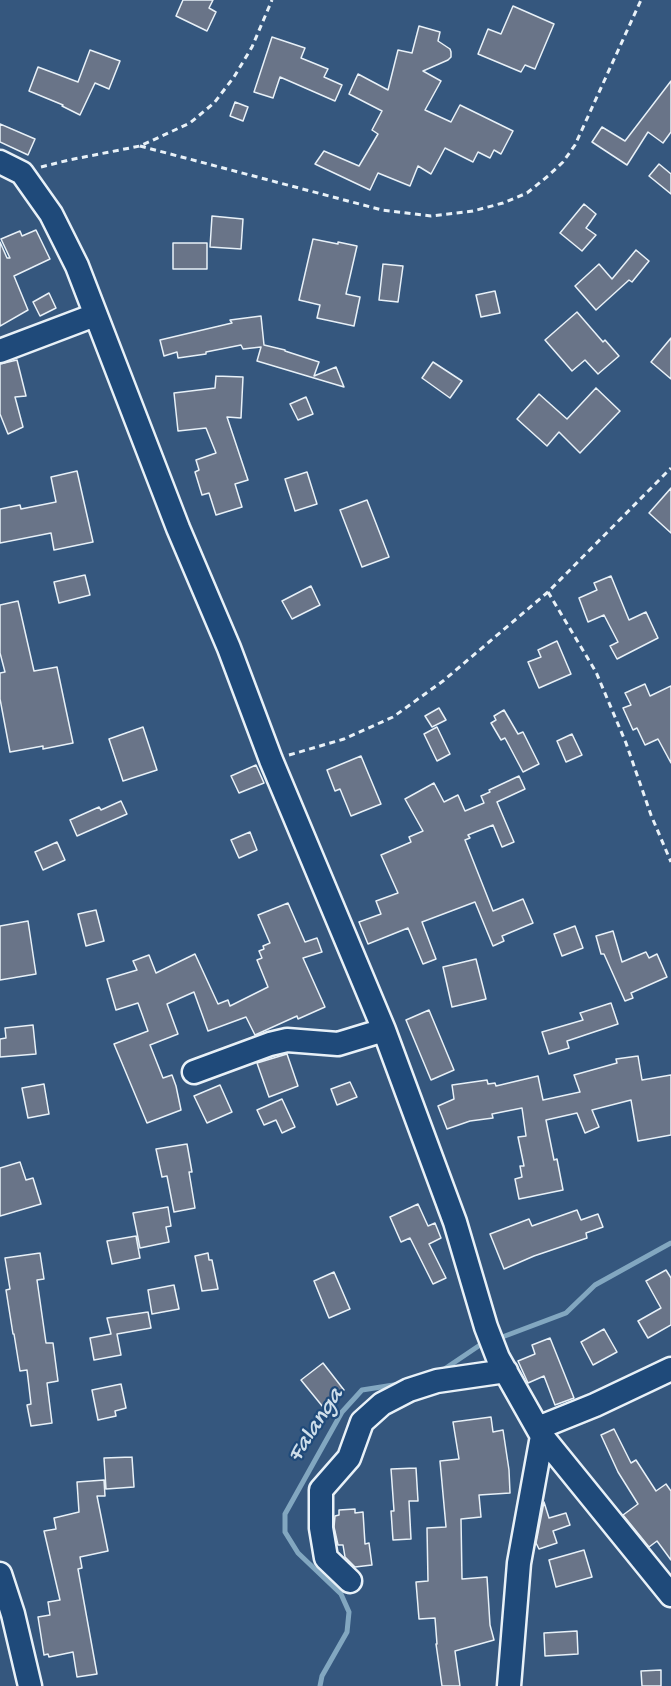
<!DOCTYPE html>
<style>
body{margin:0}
canvas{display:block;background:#35577e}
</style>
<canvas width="671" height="1686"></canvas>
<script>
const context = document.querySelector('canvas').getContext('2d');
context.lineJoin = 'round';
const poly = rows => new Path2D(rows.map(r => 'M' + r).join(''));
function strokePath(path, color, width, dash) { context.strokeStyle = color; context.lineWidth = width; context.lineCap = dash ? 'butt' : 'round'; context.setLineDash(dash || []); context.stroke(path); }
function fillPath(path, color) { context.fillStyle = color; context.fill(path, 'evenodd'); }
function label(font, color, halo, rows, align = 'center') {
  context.font = font + ' "Gochi Hand",sans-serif'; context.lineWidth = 4.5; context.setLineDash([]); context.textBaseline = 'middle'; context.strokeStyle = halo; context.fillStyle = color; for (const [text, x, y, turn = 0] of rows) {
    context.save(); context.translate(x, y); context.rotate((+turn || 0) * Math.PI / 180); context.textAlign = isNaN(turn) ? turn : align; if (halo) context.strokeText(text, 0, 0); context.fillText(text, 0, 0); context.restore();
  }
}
strokePath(poly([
 [497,1339,566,1313,595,1285,671,1243],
 [440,1372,480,1345,485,1343],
 [320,1686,322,1676,347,1632,349,1612,341,1594,298,1553,285,1532,285,1514,342,1412,362,1390,400,1384]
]), '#82a7c0', 5);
const building = poly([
 [183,0,213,0,209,8,216,12,207,31,176,16,183,0],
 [513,6,554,24,535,69,525,65,521,72,478,54,488,29,501,34,513,6],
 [419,26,440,32,438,41,450,49,451,52,451,57,448,60,423,71,441,81,425,110,451,122,460,105,513,131,501,154,494,150,490,158,478,152,473,162,445,148,431,174,418,166,410,186,378,173,370,190,315,164,324,151,359,166,378,134,372,130,382,111,349,94,358,74,388,90,398,50,412,53,419,26],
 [272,37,305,48,301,58,328,69,324,77,342,85,335,101,280,77,273,98,254,92,272,37],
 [90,50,120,61,109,89,95,83,80,115,62,106,63,105,29,91,38,67,78,82,90,50],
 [671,81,671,132,663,143,648,132,627,165,592,142,602,127,625,141,671,81],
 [235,102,248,107,243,121,230,116,235,102],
 [0,124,35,139,28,155,0,142,0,124],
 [659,164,671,174,671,194,649,176,659,164],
 [584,204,596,214,586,228,596,235,582,251,560,233,584,204],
 [212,216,243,219,241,249,210,247,212,216],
 [36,230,50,259,14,276,28,310,0,326,0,242,7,258,10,258,1,239,20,231,22,236,36,230],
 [313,239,338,244,338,242,357,246,346,294,360,297,354,326,317,318,320,305,299,300,313,239],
 [173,243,207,243,207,269,173,269,173,243],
 [636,250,649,261,632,282,629,280,596,310,575,286,599,264,612,279,636,250],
 [383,264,403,266,398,302,379,300,383,264],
 [495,291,500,313,481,317,476,295,495,291],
 [49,293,56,308,40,316,33,302,49,293],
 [577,312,603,342,605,340,619,356,598,374,585,360,572,371,545,340,577,312],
 [261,316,264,345,285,350,285,351,319,362,314,376,336,367,344,387,257,361,261,347,243,349,241,345,206,352,206,354,178,358,177,352,164,356,160,340,232,323,230,320,261,316],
 [671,338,671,379,651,362,671,338],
 [17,360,26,396,15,397,23,427,8,434,0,414,0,364,17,360],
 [433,362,462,381,450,398,422,378,433,362],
 [216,376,243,377,241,418,227,417,248,480,235,484,242,507,216,515,209,493,202,495,195,472,199,470,196,460,216,453,206,428,178,431,174,393,215,388,216,376],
 [596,388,620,411,580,453,559,432,547,446,517,419,539,394,567,419,596,388],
 [306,397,313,414,298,420,290,404,306,397],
 [77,471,93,542,54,550,51,533,0,543,0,509,20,505,21,509,56,502,51,477,77,471],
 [307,472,317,504,295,511,285,479,307,472],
 [671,488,671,533,649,513,671,488],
 [367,500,389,557,362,567,340,510,367,500],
 [85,575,90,595,59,603,54,582,85,575],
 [611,576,629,620,646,612,658,638,617,659,610,646,618,642,604,615,588,622,579,598,597,590,594,583,611,576],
 [311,586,320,605,292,619,282,601,311,586],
 [18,601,34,671,57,667,73,743,43,749,43,746,10,752,0,699,0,673,5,672,0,653,0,605,18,601],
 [557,641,571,674,539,688,528,662,541,657,538,650,557,641],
 [645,684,650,696,671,686,671,763,658,739,645,745,637,728,633,730,623,708,631,705,625,693,645,684],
 [439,708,446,720,432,727,425,716,439,708],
 [504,710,518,734,523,732,539,764,523,772,505,738,501,740,491,723,496,720,494,716,504,710],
 [143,727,157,770,123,781,109,739,143,727],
 [437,727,450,754,437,761,424,734,437,727],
 [572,734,582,755,566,762,557,741,572,734],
 [361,756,381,804,351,816,340,789,335,791,327,770,361,756],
 [256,765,264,783,239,793,231,776,256,765],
 [519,776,525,789,497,802,514,842,502,847,493,825,468,835,470,838,465,840,493,911,523,899,533,923,502,936,504,941,493,946,475,902,422,922,436,959,423,964,408,928,368,944,359,922,381,914,376,901,398,893,381,855,411,842,409,837,423,831,405,799,434,783,444,802,458,795,465,811,484,803,481,796,490,792,489,790,519,776],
 [121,801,127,814,77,836,70,820,99,807,101,810,121,801],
 [250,832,257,850,239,858,231,840,250,832],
 [57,842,65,860,43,870,35,852,57,842],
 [288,903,305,942,317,938,322,952,303,958,325,1007,298,1019,297,1016,255,1035,246,1017,208,1031,194,992,167,1004,178,1034,150,1045,163,1078,172,1075,176,1086,181,1110,147,1123,114,1044,148,1031,138,1003,116,1010,107,979,137,970,133,961,149,955,156,973,195,954,218,1004,228,1000,230,1006,268,987,257,960,262,958,259,951,264,949,263,946,270,943,258,915,288,903],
 [96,910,104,941,86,946,78,914,96,910],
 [28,921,36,974,0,980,0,926,28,921],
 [575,926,583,948,562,956,554,934,575,926],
 [613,931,622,962,646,952,649,958,657,954,667,977,631,993,633,998,625,1001,604,954,601,954,596,936,613,931],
 [476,959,486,999,452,1007,443,967,476,959],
 [611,1003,618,1024,567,1041,569,1048,549,1054,542,1032,583,1020,580,1013,611,1003],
 [429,1010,454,1070,431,1080,406,1020,429,1010],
 [33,1025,36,1054,0,1057,0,1039,6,1038,5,1028,33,1025],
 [287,1054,298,1086,269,1097,257,1063,287,1054],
 [638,1056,642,1080,671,1075,671,1135,638,1141,631,1100,592,1110,599,1127,585,1133,577,1113,546,1120,554,1160,557,1159,563,1190,519,1199,515,1179,522,1177,520,1166,524,1166,518,1137,526,1136,522,1108,492,1114,493,1118,470,1121,447,1129,438,1106,454,1099,452,1085,487,1080,488,1084,495,1083,496,1086,538,1076,543,1100,580,1092,574,1075,617,1063,616,1059,638,1056],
 [350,1082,357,1097,337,1105,331,1089,350,1082],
 [44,1084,49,1114,28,1118,22,1088,44,1084],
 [220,1085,232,1112,207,1123,194,1096,220,1085],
 [282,1099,295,1127,282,1133,276,1120,264,1125,257,1110,282,1099],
 [187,1144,192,1172,189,1172,195,1208,174,1212,167,1176,162,1177,156,1149,187,1144],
 [20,1162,26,1180,33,1178,41,1204,0,1216,0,1168,20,1162],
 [418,1204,428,1226,435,1223,441,1238,429,1244,446,1278,433,1284,410,1238,401,1242,390,1217,418,1204],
 [168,1207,171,1226,166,1227,169,1242,140,1248,133,1213,168,1207],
 [577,1210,581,1220,598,1214,603,1227,586,1233,587,1238,534,1256,504,1269,490,1234,529,1219,532,1226,577,1210],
 [136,1236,140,1258,112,1264,107,1241,136,1236],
 [40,1253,44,1279,37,1280,46,1343,53,1343,58,1381,47,1383,52,1423,31,1426,27,1405,31,1404,27,1370,20,1371,14,1334,13,1334,6,1290,10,1289,5,1258,40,1253],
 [208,1253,209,1260,212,1260,218,1289,202,1291,195,1256,208,1253],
 [666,1270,671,1278,671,1325,648,1338,638,1321,661,1308,646,1281,666,1270],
 [334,1272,350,1309,329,1318,314,1281,334,1272],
 [174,1285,179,1309,152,1314,148,1290,174,1285],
 [148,1312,151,1328,117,1334,121,1355,94,1360,90,1338,111,1334,107,1318,148,1312],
 [604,1329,617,1352,593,1365,581,1342,604,1329],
 [550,1338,574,1398,555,1405,544,1376,528,1383,518,1361,535,1354,532,1345,550,1338],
 [323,1363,344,1390,323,1407,301,1380,323,1363],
 [121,1384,126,1408,115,1411,116,1416,98,1420,92,1390,121,1384],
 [491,1417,493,1432,503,1430,509,1470,510,1493,479,1495,481,1517,461,1519,462,1579,487,1577,490,1625,494,1640,455,1651,460,1686,442,1686,436,1644,437,1644,435,1618,419,1619,416,1582,428,1581,427,1528,446,1527,440,1461,459,1459,453,1422,491,1417],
 [614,1429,631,1463,636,1460,656,1491,666,1484,671,1491,671,1560,657,1541,649,1547,623,1515,638,1504,618,1472,601,1435,614,1429],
 [132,1457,134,1487,106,1489,104,1458,132,1457],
 [416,1468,418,1501,409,1501,411,1539,393,1540,391,1511,394,1511,391,1469,416,1468],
 [104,1480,105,1496,97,1496,108,1551,80,1557,82,1568,78,1569,97,1674,77,1677,73,1652,49,1657,48,1654,44,1655,38,1617,50,1615,48,1602,60,1600,44,1531,56,1529,54,1518,79,1512,77,1482,104,1480],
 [544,1502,549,1518,566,1513,570,1525,553,1531,557,1543,539,1549,536,1543,544,1502],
 [355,1509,355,1513,363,1512,365,1544,369,1543,372,1565,355,1567,345,1557,343,1545,338,1545,334,1527,335,1516,339,1515,339,1510,355,1509],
 [584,1550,592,1577,556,1587,549,1560,584,1550],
 [577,1631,578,1654,545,1656,544,1633,577,1631],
 [661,1670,661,1686,642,1686,641,1671,661,1670]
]);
fillPath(building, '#697488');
strokePath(building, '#e8f1f8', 1.5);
const minor = poly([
 [0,162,22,173,51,214,77,266,178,528,229,648,271,760,384,1030,455,1222,486,1327,498,1358,542,1436,671,1595],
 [0,351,95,315],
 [194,1072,270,1044,287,1040,338,1044,384,1030],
 [538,1428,595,1405,671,1369],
 [0,1574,13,1614,30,1686],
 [350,1581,326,1558,321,1528,321,1490,349,1458,362,1422,382,1404,409,1390,437,1381,506,1371],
 [509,1686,519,1563,542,1436]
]);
strokePath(minor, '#e8f1f8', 27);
strokePath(poly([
 [140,146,382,210,431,216,473,211,503,203,527,193,548,176,563,162,575,145,641,0],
 [41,167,69,160,140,146,190,123,214,103,234,77,252,47,272,0],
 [548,592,596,672,626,743,651,815,671,862],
 [289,755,344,739,393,717,443,681,548,592,671,468]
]), '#e8f1f8', 3, [6, 4.5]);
strokePath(minor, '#1f4a7a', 22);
label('italic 24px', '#cedeea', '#1f4a7a', [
 ["Falanga",317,1426,-57]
]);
</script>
